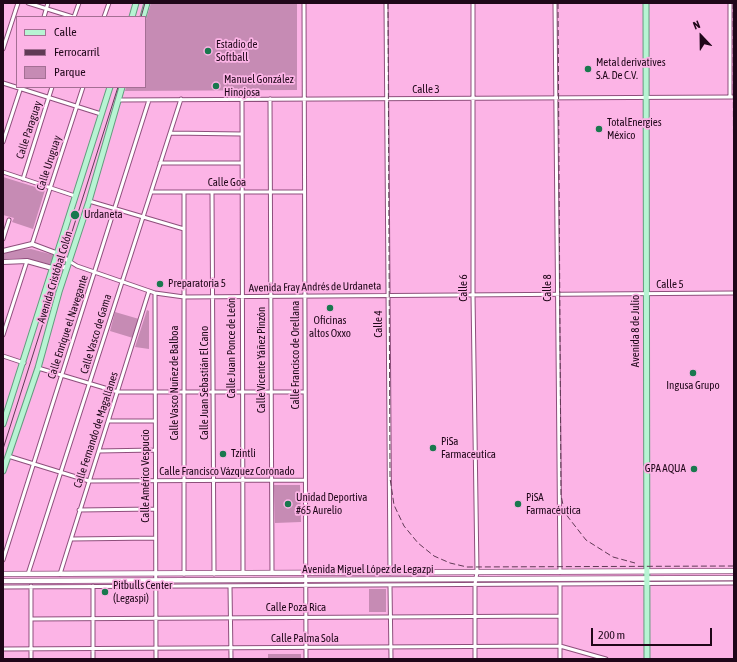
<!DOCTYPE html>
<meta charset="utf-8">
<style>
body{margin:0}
#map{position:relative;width:737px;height:662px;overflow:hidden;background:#fcb4e6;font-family:"Asap Condensed",sans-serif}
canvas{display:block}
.frame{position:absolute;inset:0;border:4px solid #1f0719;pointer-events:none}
.legend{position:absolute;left:16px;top:16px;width:130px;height:72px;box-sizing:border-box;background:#fcb4e6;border:1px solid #a46f94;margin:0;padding:5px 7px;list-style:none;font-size:12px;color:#1f0719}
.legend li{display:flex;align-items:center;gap:8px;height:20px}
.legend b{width:20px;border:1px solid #a46f94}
.north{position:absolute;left:681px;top:16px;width:40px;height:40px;-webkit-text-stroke:3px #fcb4e6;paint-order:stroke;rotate:338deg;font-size:11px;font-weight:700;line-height:16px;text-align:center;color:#1f0719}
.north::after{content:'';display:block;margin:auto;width:14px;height:18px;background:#1f0719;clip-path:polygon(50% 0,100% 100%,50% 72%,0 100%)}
.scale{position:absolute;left:591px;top:628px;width:121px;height:18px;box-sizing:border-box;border:2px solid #1f0719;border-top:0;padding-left:5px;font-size:12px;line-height:14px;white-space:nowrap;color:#1f0719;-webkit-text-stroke:3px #fcb4e6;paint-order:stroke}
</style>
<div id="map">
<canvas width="737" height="662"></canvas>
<div class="frame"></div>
<ul class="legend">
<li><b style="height:5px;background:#b7f4d3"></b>Calle</li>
<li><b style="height:5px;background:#603a55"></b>Ferrocarril</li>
<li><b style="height:11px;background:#c68bb4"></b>Parque</li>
</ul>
<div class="north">N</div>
<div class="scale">200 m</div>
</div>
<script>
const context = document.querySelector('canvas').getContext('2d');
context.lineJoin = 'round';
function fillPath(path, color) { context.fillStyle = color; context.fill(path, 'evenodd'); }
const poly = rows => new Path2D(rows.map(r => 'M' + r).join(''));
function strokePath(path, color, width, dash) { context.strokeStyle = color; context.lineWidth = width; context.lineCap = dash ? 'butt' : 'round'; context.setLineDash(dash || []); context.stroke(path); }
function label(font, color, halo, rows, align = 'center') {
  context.font = font + ' "Asap Condensed",sans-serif'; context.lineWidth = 3.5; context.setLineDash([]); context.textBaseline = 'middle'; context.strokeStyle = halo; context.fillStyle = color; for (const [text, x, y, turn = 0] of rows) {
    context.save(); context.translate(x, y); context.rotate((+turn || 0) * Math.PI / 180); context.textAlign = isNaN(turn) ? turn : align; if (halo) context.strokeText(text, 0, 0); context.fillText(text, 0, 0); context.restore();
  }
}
fillPath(poly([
 [151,3,297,3,297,90,125,91,126,87,145,87,145,23],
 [3,177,45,190,33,229,12,222,14,218,3,215],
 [31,249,54,255,50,265,21,258,3,259,3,254,17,250],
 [147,310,149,311,149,349,135,347],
 [115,312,139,319,133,338,110,331],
 [274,485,300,485,301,522,275,523],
 [369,589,386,589,386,612,369,612],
 [268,654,301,654,301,659,268,659]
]), '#c68bb4');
const minor = poly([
 [28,3,73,17],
 [304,3,306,659],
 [386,3,390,573],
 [473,3,473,295,477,572,475,584,475,659],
 [555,3,560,572],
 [730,3,730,97],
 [44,17,48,3],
 [74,17,79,3],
 [104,17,109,3],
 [3,49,18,3],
 [3,83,101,114],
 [242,99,243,573],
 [270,99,272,573],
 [118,100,734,97],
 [170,133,242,134],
 [3,142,21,87],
 [160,163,242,163],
 [3,172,75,196],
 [23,179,52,87],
 [151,192,304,192],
 [184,192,184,574],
 [212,192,214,574],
 [89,201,184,229],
 [3,239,9,220],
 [32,244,83,87],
 [69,261,77,266,155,293,184,297,734,293],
 [155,293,156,659],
 [3,335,27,261],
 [3,356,24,363],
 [38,368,118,392,305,392],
 [109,421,155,421],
 [99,451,155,450],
 [8,456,89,481,305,480],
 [79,510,155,509],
 [71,539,155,538],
 [3,560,149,100],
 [28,574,181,99],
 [60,574,149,291],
 [560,584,560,659],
 [390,585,391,659],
 [93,586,93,659],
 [230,586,231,659],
 [3,587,734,583],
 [31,619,560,616],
 [3,649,560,646,606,659],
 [31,659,31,586]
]);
const tertiary = poly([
 [3,251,32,244,56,253,69,261],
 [3,262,27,261,52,268,67,267]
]);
const secondary = poly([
 [3,574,734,571],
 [3,581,734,578]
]);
const primary = poly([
 [646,3,647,659],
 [132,17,136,3],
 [143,17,147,3],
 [3,424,110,87],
 [3,471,38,368,59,292,89,201,122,87]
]);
strokePath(minor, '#8e4f7c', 5);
strokePath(tertiary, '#8e4f7c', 6);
strokePath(secondary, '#8e4f7c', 6);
strokePath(primary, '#639c7e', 7);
strokePath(minor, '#fff', 3);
strokePath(tertiary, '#fff', 4);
strokePath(secondary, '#fff', 4.5);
strokePath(primary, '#b7f4d3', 5);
strokePath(poly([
 [141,17,145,3],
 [3,449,118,87]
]), '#603a55', 1);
strokePath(poly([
 [388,3,390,478,394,505,404,526,418,543,434,556,450,563,467,567,734,566],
 [558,3,561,495,564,510,568,517,586,540,613,557,635,563],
 [733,3,734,275],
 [734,480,734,496]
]), '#603a55', 1, [6, 3]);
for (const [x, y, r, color] of [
 [208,51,4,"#19784e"],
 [588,69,4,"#19784e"],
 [216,86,4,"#19784e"],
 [599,129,4,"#19784e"],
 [75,215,5,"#19784e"],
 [160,284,4,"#19784e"],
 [330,308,4,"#19784e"],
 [693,373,4,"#19784e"],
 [433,448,4,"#19784e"],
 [223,454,4,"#19784e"],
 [694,469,4,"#19784e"],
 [288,504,4,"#19784e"],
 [518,504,4,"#19784e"],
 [105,592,4,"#19784e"]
]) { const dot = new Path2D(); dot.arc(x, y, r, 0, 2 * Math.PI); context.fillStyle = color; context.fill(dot); strokePath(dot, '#fcb4e6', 1.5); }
label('11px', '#1f0719', '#fcb4e6', [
 ["Estadio de",216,45],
 ["Softball",216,58],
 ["Metal derivatives",596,63],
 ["S.A. De C.V.",596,76],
 ["Manuel González",224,80],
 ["Hinojosa",224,93],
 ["TotalEnergies",607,123],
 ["México",607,136],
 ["Urdaneta",84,215],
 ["Preparatoria 5",168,284],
 ["Oficinas",330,321,"center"],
 ["altos Oxxo",330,334,"center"],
 ["Ingusa Grupo",693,386,"center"],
 ["PiSa",441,442],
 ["Farmaceutica",441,455],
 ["Tzintli",231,454],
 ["GPA AQUA",686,469,"right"],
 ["Unidad Deportiva",296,498],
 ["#65 Aurelio",296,511],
 ["PiSA",526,498],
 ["Farmacéutica",526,511],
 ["Pitbulls Center",113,586],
 ["(Legaspi)",113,599]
], 'left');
label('11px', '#1f0719', '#fcb4e6', [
 ["Calle 3",426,90],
 ["Calle Paraguay",29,130,-72],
 ["Calle Uruguay",49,163,-72],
 ["Calle Goa",227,183],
 ["Avenida Cristóbal Colón",55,277,-73],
 ["Calle 5",670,285],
 ["Avenida Fray Andrés de Urdaneta",315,287,-1],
 ["Calle 6",464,288,-90],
 ["Calle 8",548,288,-90],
 ["Calle 4",379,324,-90],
 ["Calle Enrique el Navegante",68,327,-72],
 ["Avenida 8 de Julio",636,331,-90],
 ["Calle Vasco de Gama",96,334,-73],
 ["Calle Juan Ponce de León",232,348,-90],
 ["Calle Francisco de Orellana",296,355,-90],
 ["Calle Vicente Yáñez Pinzón",262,360,-90],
 ["Calle Vasco Nuñez de Balboa",175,383,-90],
 ["Calle Juan Sebastián El Cano",205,383,-90],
 ["Calle Fernando de Magallanes",96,430,-72],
 ["Calle Francisco Vázquez Coronado",227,472],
 ["Calle Américo Vespucio",146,476,-90],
 ["Avenida Miguel López de Legazpi",368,570],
 ["Calle Poza Rica",296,608],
 ["Calle Palma Sola",305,639]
]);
</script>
